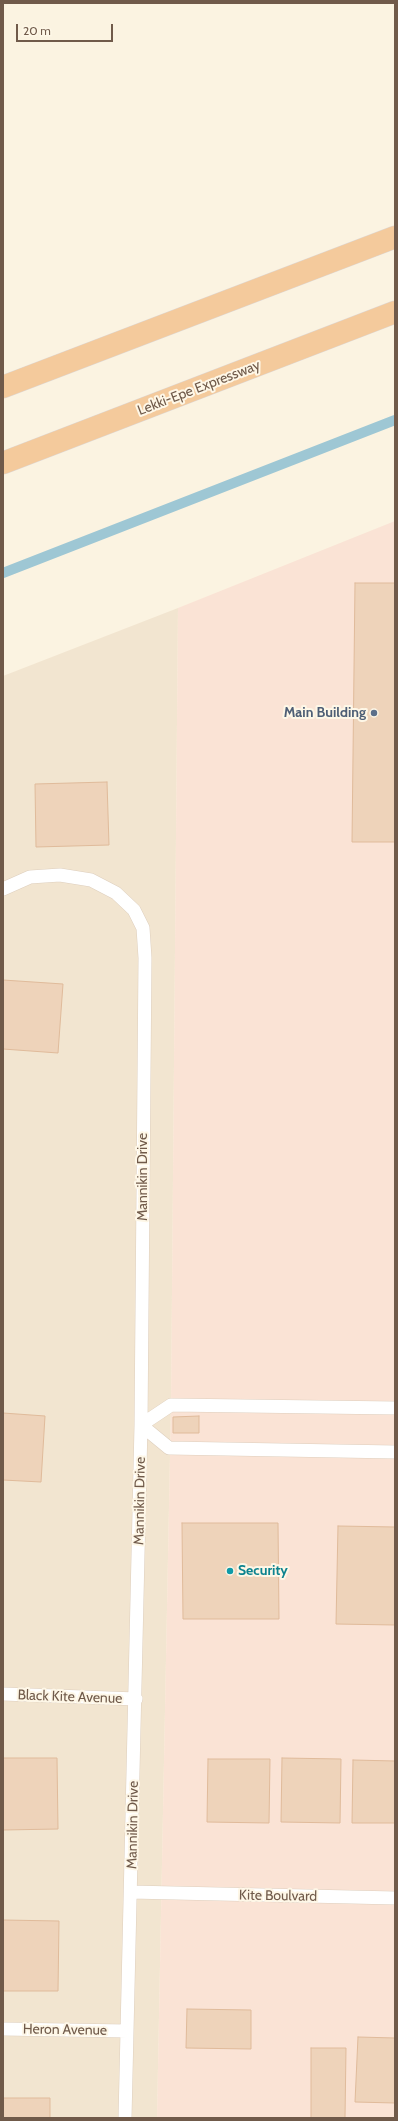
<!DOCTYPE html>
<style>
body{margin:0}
#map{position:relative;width:398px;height:2121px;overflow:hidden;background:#fbf3e1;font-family:Cabin,sans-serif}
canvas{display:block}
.frame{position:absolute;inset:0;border:4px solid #705a4a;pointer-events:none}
.scale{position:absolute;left:16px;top:24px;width:97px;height:18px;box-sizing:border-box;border:2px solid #705a4a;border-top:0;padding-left:5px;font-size:12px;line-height:14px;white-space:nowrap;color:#705a4a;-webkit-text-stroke:3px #fef7e7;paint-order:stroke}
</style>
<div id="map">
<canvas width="398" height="2121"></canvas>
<div class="frame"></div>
<div class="scale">20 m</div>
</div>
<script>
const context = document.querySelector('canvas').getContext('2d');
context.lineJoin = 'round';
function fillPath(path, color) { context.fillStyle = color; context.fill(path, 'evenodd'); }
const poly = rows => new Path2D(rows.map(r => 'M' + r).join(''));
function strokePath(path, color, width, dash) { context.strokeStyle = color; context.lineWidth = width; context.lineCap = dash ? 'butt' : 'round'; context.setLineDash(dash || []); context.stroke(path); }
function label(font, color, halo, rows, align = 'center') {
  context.font = font + ' Cabin,sans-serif'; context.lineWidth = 4; context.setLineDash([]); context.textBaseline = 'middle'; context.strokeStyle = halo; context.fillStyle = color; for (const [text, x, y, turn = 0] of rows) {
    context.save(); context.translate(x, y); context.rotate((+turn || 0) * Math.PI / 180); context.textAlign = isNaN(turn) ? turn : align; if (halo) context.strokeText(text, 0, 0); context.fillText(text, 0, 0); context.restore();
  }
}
fillPath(poly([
 [178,608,171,1405,157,2118,3,2118,3,676]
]), '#f2e5d0');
fillPath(poly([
 [395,521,395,2118,157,2118,171,1405,178,608]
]), '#fae3d5');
strokePath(poly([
 [3,573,395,420]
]), '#9ec7d4', 10);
const building = poly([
 [355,583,395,583,395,842,352,842,355,583],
 [107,782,109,845,36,847,35,784,107,782],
 [3,980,63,984,58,1053,3,1049,3,980],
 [3,1413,45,1416,41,1482,3,1480,3,1413],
 [199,1416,199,1433,173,1433,173,1417,199,1416],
 [182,1523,278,1523,279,1619,183,1619,182,1523],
 [338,1526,395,1527,395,1625,336,1624,338,1526],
 [3,1758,57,1758,58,1829,3,1830,3,1758],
 [282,1758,341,1759,340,1823,281,1822,282,1758],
 [208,1759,270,1759,269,1823,207,1822,208,1759],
 [353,1760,395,1761,395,1823,352,1823,353,1760],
 [3,1920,59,1921,58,1991,3,1991,3,1920],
 [187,2009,251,2010,251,2049,186,2048,187,2009],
 [358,2037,395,2038,395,2103,355,2102,358,2037],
 [311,2048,346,2048,345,2118,311,2118,311,2048],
 [3,2098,50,2098,50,2118,3,2118,3,2098]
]);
fillPath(building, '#eed3ba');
strokePath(building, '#e0bb9b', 1);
const service = poly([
 [3,889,30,877,60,875,91,880,116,893,134,910,143,928,145,958,141,1425,125,2118],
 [395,1408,171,1405,141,1425,169,1448,395,1452],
 [3,1694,136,1699],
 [131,1892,395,1898],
 [3,2029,127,2031]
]);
const trunk = poly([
 [3,387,395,237],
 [3,463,395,312]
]);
strokePath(service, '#decfbe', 14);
strokePath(trunk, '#ddd7d4', 23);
strokePath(service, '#fff', 13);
strokePath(trunk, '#f4ca9c', 22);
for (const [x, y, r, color] of [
 [374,713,4,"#5c6f8a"],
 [230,1571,4,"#0f9aa8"]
]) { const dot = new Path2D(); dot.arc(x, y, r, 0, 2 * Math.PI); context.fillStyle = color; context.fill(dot); strokePath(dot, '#fef7e7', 1.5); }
label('14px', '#705a4a', '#fef7e7', [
 ["Lekki-Epe Expressway",199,388,-21],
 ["Mannikin Drive",143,1177,-90],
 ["Mannikin Drive",140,1501,-89],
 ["Black Kite Avenue",70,1697,2],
 ["Mannikin Drive",133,1825,-89],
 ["Kite Boulvard",278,1896,1],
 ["Heron Avenue",65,2030,1]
]);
label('bold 14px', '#4e5e75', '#fef7e7', [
 ["Main Building",366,713]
], 'right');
label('bold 14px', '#0d838f', '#fef7e7', [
 ["Security",238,1571]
], 'left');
</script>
